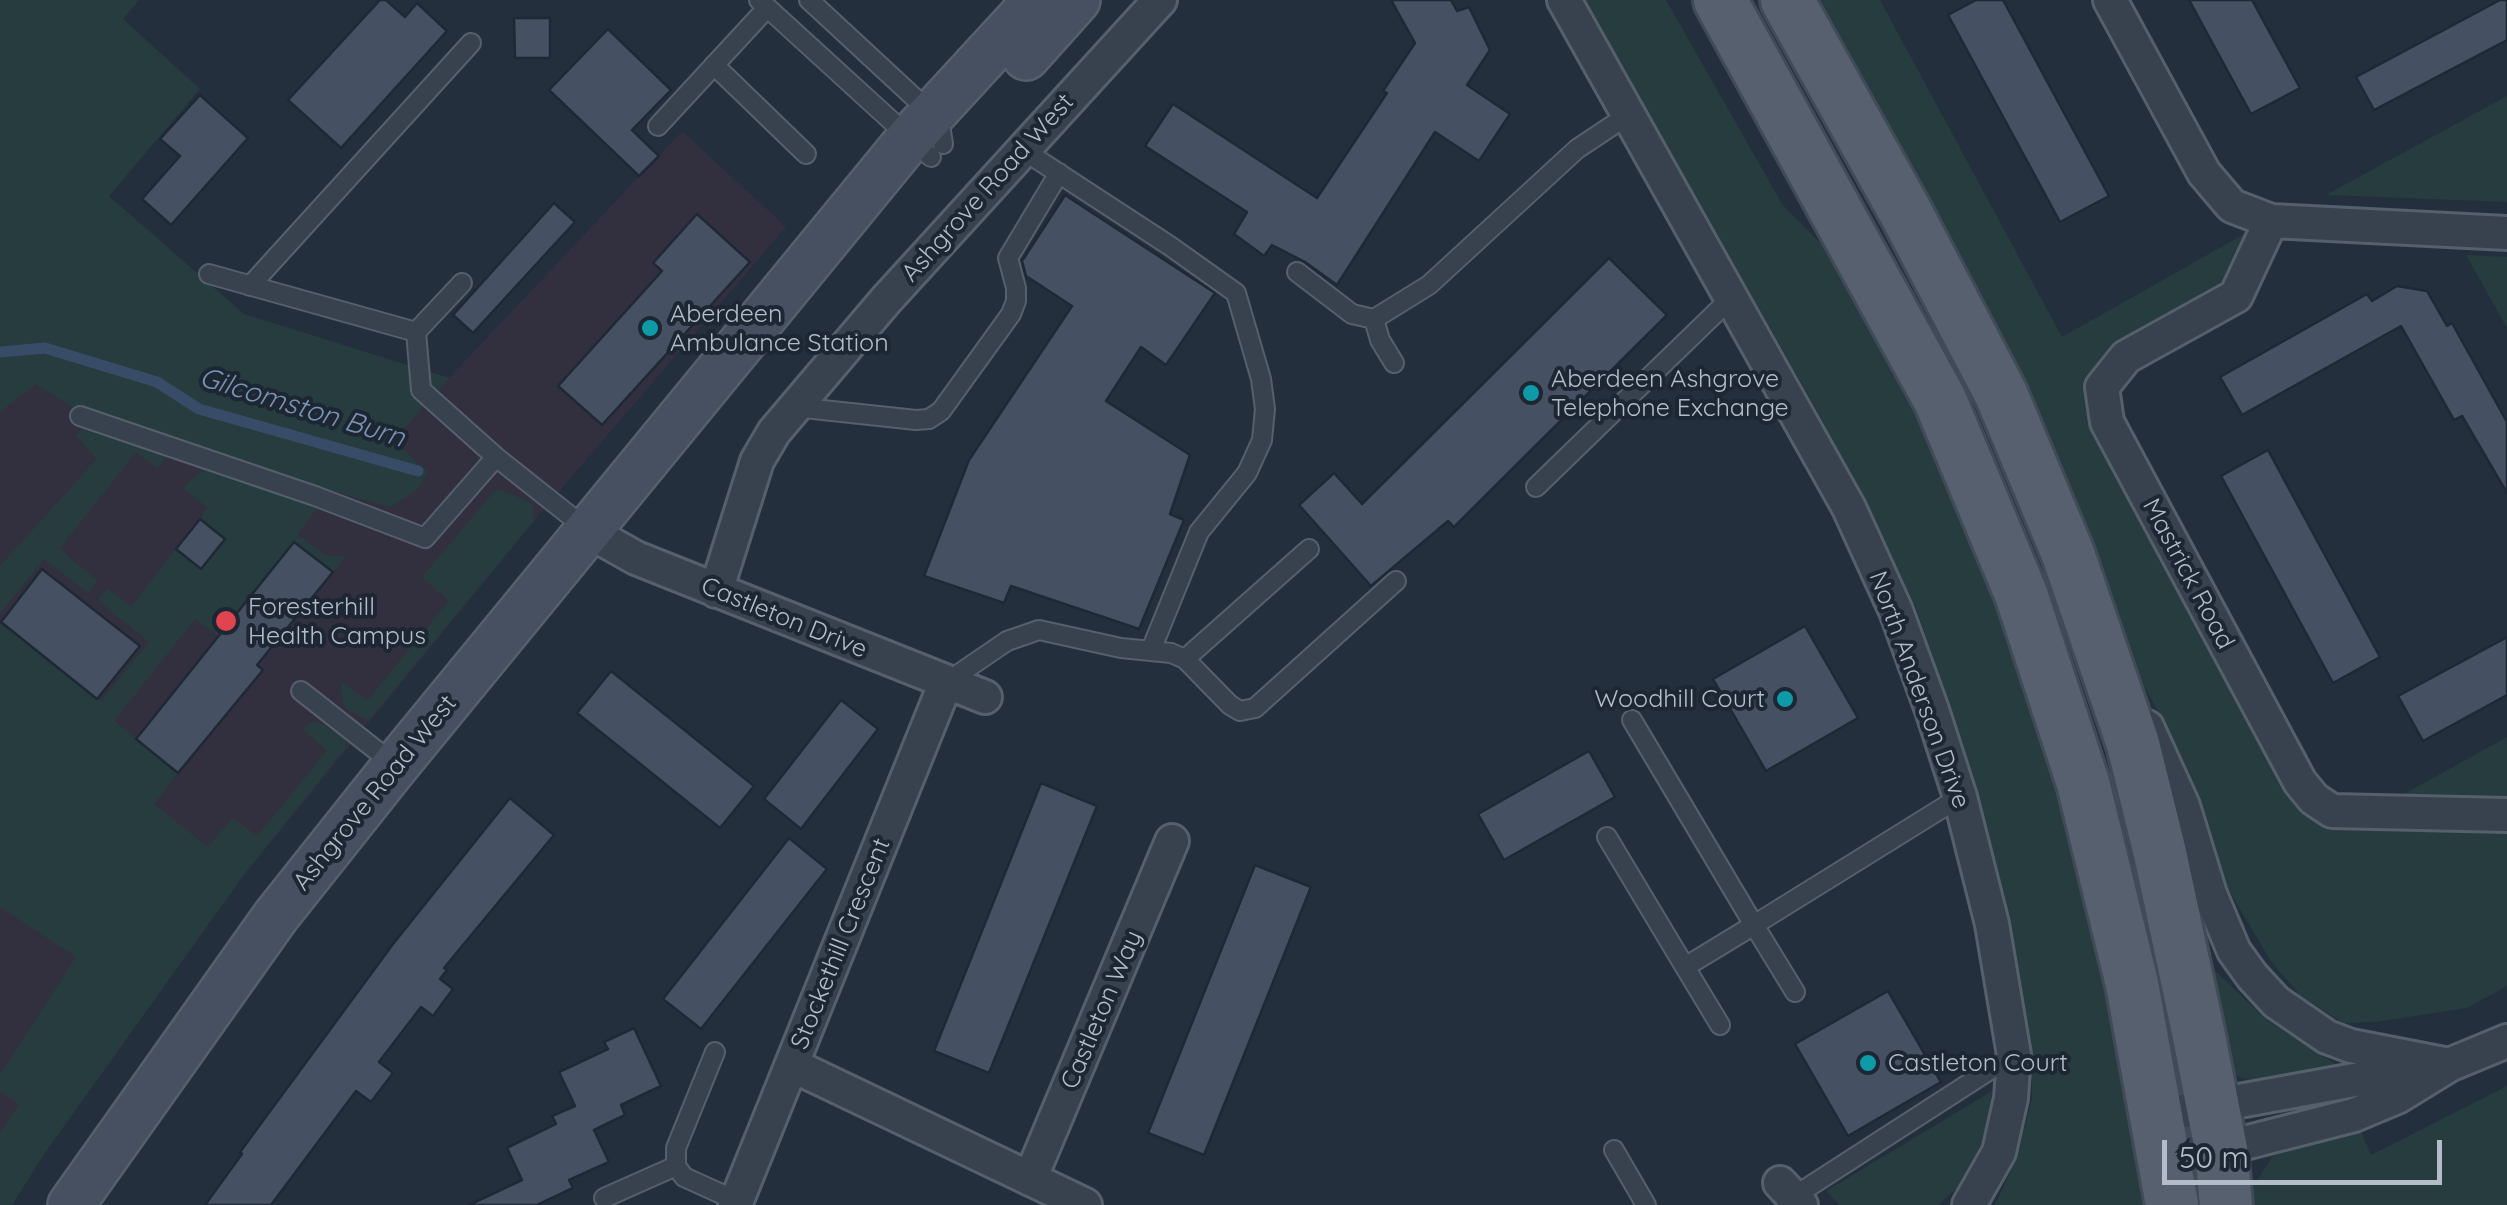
<!DOCTYPE html>
<style>
body{margin:0}
#map{position:relative;width:2507px;height:1205px;overflow:hidden;background:#242f3e;font-family:Quicksand,sans-serif}
canvas{display:block}
.scale{position:absolute;left:2162px;top:1140px;width:280px;height:45px;box-sizing:border-box;border:5px solid #b4bcc9;border-top:0;padding-left:12px;font-size:30px;line-height:35px;white-space:nowrap;color:#b4bcc9;-webkit-text-stroke:8px #1d2633;paint-order:stroke}
</style>
<div id="map">
<canvas width="2507" height="1205"></canvas>
<div class="scale">50 m</div>
</div>
<script>
const context = document.querySelector('canvas').getContext('2d');
context.lineJoin = 'round';
function fillPath(path, color) { context.fillStyle = color; context.fill(path, 'evenodd'); }
const poly = rows => new Path2D(rows.map(r => 'M' + r).join(''));
function strokePath(path, color, width, dash) { context.strokeStyle = color; context.lineWidth = width; context.lineCap = dash ? 'butt' : 'round'; context.setLineDash(dash || []); context.stroke(path); }
function label(font, color, halo, rows, align = 'center') {
  context.font = font + ' Quicksand,sans-serif'; context.lineWidth = 8; context.setLineDash([]); context.textBaseline = 'middle'; context.strokeStyle = halo; context.fillStyle = color; for (const [text, x, y, turn = 0] of rows) {
    context.save(); context.translate(x, y); context.rotate((+turn || 0) * Math.PI / 180); context.textAlign = isNaN(turn) ? turn : align; if (halo) context.strokeText(text, 0, 0); context.fillText(text, 0, 0); context.restore();
  }
}
fillPath(poly([
 [0,0,139,0,123,19,200,89,109,196,244,314,449,378,682,131,786,227,533,522,243,876,44,1154,12,1205,0,1205]
]), '#32303f');
fillPath(poly([
 [0,0,139,0,123,19,200,89,109,196,244,314,449,378,393,441,428,472,418,489,391,507,321,488,75,409,36,384,0,412],
 [1584,0,1666,0,1782,204,1845,268,1899,363,1980,541,2055,759,2091,901,2134,1121,2142,1205,1995,1205,2016,1159,2032,1099,2031,1044,2008,918,1977,789,1916,607,1814,405],
 [1810,0,1880,0,2062,337,2246,233,2236,296,2102,387,2300,782,2368,814,2507,737,2507,986,2467,1008,2376,1022,2343,1023,2301,996,2270,960,2226,885,2170,733,2121,644],
 [2507,96,2507,202,2326,195],
 [2466,255,2507,257,2507,328],
 [98,426,158,447,165,458,158,469,136,452,59,549,98,581,89,593,44,559,0,613,0,566,97,459,76,436,84,427],
 [212,467,320,505,297,534,326,556,346,556,333,572,294,542,219,636,195,619,114,721,178,773,154,804,208,847,233,818,257,836,327,751,303,729,310,723,318,722,337,733,344,738,346,747,243,876,44,1154,12,1205,0,1205,0,1133,19,1104,0,1091,0,1075,76,957,0,907,0,622,101,701,149,642,98,600,107,588,131,607,176,549,201,568,224,539,200,519,208,508,183,488,197,474],
 [500,490,528,501,533,506,533,522,369,720,350,711,343,704,341,681,367,701,449,601,422,577,493,493],
 [2209,965,2268,1021,2339,1066,2304,1076,2258,1082,2238,1077,2225,1059],
 [2507,1086,2507,1205,2247,1205,2246,1198,2272,1157,2359,1127,2371,1155],
 [1992,1091,1985,1136,1961,1185,1938,1205,1840,1205,1826,1191]
]), '#263c3f');
strokePath(poly([
 [0,352,45,348,157,382,199,409,418,471]
]), '#394c67', 11);
const building = poly([
 [380,0,386,0,405,17,417,3,447,31,341,148,288,100,380,0],
 [1391,0,1451,0,1457,11,1469,7,1490,50,1467,85,1510,114,1479,161,1435,132,1337,285,1305,262,1272,245,1264,256,1234,234,1247,212,1145,146,1173,104,1317,198,1387,93,1383,91,1415,43,1391,0],
 [1976,0,2003,0,2109,196,2060,222,1948,15,1976,0],
 [2189,0,2252,0,2300,88,2251,114,2189,0],
 [2500,0,2507,0,2507,40,2374,110,2356,77,2500,0],
 [514,18,550,18,550,58,515,58,514,18],
 [608,29,671,90,632,130,659,156,639,176,549,90,608,29],
 [200,95,248,138,171,225,142,199,180,156,160,139,200,95],
 [1065,195,1215,293,1166,365,1141,347,1106,401,1190,455,1170,514,1184,520,1139,629,1011,586,1004,603,924,576,969,460,1072,306,1026,276,1022,261,1065,195],
 [554,203,575,222,473,333,453,315,554,203],
 [697,214,750,262,602,425,558,386,662,271,653,263,697,214],
 [1609,258,1667,315,1454,527,1448,521,1371,586,1299,505,1334,473,1362,504,1609,258],
 [2397,286,2427,291,2447,326,2452,323,2507,422,2507,493,2462,416,2454,420,2401,326,2242,415,2220,377,2367,294,2372,301,2397,286],
 [2268,450,2380,657,2333,683,2221,476,2268,450],
 [200,519,225,539,201,569,176,549,200,519],
 [294,542,333,572,257,665,263,670,178,773,136,739,294,542],
 [42,569,140,646,97,699,1,622,42,569],
 [1805,626,1858,718,1766,771,1713,679,1805,626],
 [2507,637,2507,695,2423,741,2398,696,2507,637],
 [611,671,754,786,720,828,577,713,611,671],
 [841,700,878,729,801,829,764,799,841,700],
 [1589,751,1615,797,1504,860,1478,814,1589,751],
 [1041,783,1097,806,989,1073,934,1051,1041,783],
 [510,798,554,835,444,968,447,970,440,979,453,989,433,1016,421,1007,379,1062,393,1073,371,1102,356,1091,271,1205,205,1205,242,1154,240,1152,393,944,510,798],
 [789,838,827,869,701,1029,663,999,789,838],
 [1255,865,1311,887,1204,1155,1148,1133,1255,865],
 [1888,991,1941,1082,1848,1136,1795,1044,1888,991],
 [634,1028,661,1086,621,1105,625,1115,594,1130,609,1162,569,1180,573,1188,537,1205,469,1205,522,1180,507,1148,556,1124,552,1116,575,1106,559,1072,608,1049,604,1042,634,1028]
]);
fillPath(building, '#455162');
strokePath(building, '#1f2835', 2.5);
const lane = poly([
 [759,0,931,157],
 [809,0,932,114,940,125,943,144],
 [714,65,806,154],
 [658,126,767,8],
 [1023,150,1170,246,1236,293,1261,379,1265,409,1262,440,1247,473,1199,532,1151,650],
 [1297,272,1352,314,1374,319,1429,285,1577,149,1628,115],
 [209,274,416,332],
 [462,283,416,332,421,390,496,457,588,530],
 [250,286,471,43],
 [1374,319,1380,340,1394,363],
 [795,407,916,420,929,419,941,411,1011,314,1016,301,1016,288,1008,258,1059,173],
 [80,416,315,496,425,538,496,457],
 [1536,487,1731,298],
 [1185,659,1309,549],
 [947,682,1007,641,1039,630,1121,648,1171,653,1185,659,1230,705,1240,711,1255,708,1396,581],
 [301,691,395,765],
 [1632,720,1754,925,1960,797],
 [1607,837,1685,967],
 [1720,1025,1685,967,1754,925,1795,992],
 [715,1052,676,1148,676,1166,684,1177,737,1201],
 [1614,1150,1646,1205],
 [1793,1197,2013,1055],
 [604,1198,676,1166]
]);
const street = poly([
 [1564,0,1849,508,1896,611,1932,710,1960,797,1992,924,2014,1055,2011,1098,1999,1152,1969,1205],
 [2110,0,2204,173,2232,206,2271,221,2507,233],
 [2271,221,2236,296,2126,357,2102,387,2107,422,2300,782,2314,799,2332,811,2507,815],
 [588,531,636,558,985,697],
 [716,591,757,461,774,432,886,300,1160,0],
 [2147,727,2183,806,2210,894,2234,951,2252,976,2276,1002,2327,1037,2351,1046,2449,1065],
 [792,1065,1085,1205],
 [2157,1116,2420,1068],
 [2165,1158,2221,1149,2354,1115,2397,1097,2449,1065,2507,1041],
 [1030,1179,1172,841],
 [1780,1183,1801,1205],
 [735,1205,946,682]
]);
const secondary = poly([
 [1026,57,1077,0],
 [71,1205,276,916,396,765,910,138,1037,0]
]);
const primary = poly([
 [1720,0,1940,400,2021,594,2083,783,2132,984,2172,1205],
 [1787,0,1906,213,2001,394,2068,554,2133,744,2160,853,2199,1036,2221,1149,2226,1205]
]);
strokePath(lane, '#565f6c', 22);
strokePath(street, '#565f6c', 38);
strokePath(secondary, '#565f6c', 50);
strokePath(primary, '#414a57', 58);
strokePath(lane, '#38414e', 18);
strokePath(street, '#38414e', 32);
strokePath(secondary, '#465061', 45);
strokePath(primary, '#56606e', 52);
for (const [x, y, r, color] of [
 [650,328,10,"#0f9aa8"],
 [1531,393,10,"#0f9aa8"],
 [226,621,12,"#e0444e"],
 [1785,699,10,"#0f9aa8"],
 [1868,1063,10,"#0f9aa8"]
]) { const dot = new Path2D(); dot.arc(x, y, r, 0, 2 * Math.PI); context.fillStyle = color; context.fill(dot); strokePath(dot, '#1d2633', 4); }
label('25px', '#b4bcc9', '#1d2633', [
 ["Ashgrove Road West",988,188,-48],
 ["Mastrick Road",2188,574,62],
 ["Castleton Drive",784,618,22],
 ["North Anderson Drive",1919,690,70],
 ["Ashgrove Road West",375,793,-51],
 ["Stockethill Crescent",841,944,-68],
 ["Castleton Way",1102,1010,-67]
]);
label('25px', '#b4bcc9', '#1d2633', [
 ["Aberdeen",670,314],
 ["Ambulance Station",670,343],
 ["Aberdeen Ashgrove",1551,379],
 ["Telephone Exchange",1551,408],
 ["Foresterhill",248,607],
 ["Health Campus",248,636],
 ["Woodhill Court",1765,699,"right"],
 ["Castleton Court",1888,1063]
], 'left');
label('italic 28px', '#7c92b1', '#1d2633', [
 ["Gilcomston Burn",302,408,17]
]);
</script>
